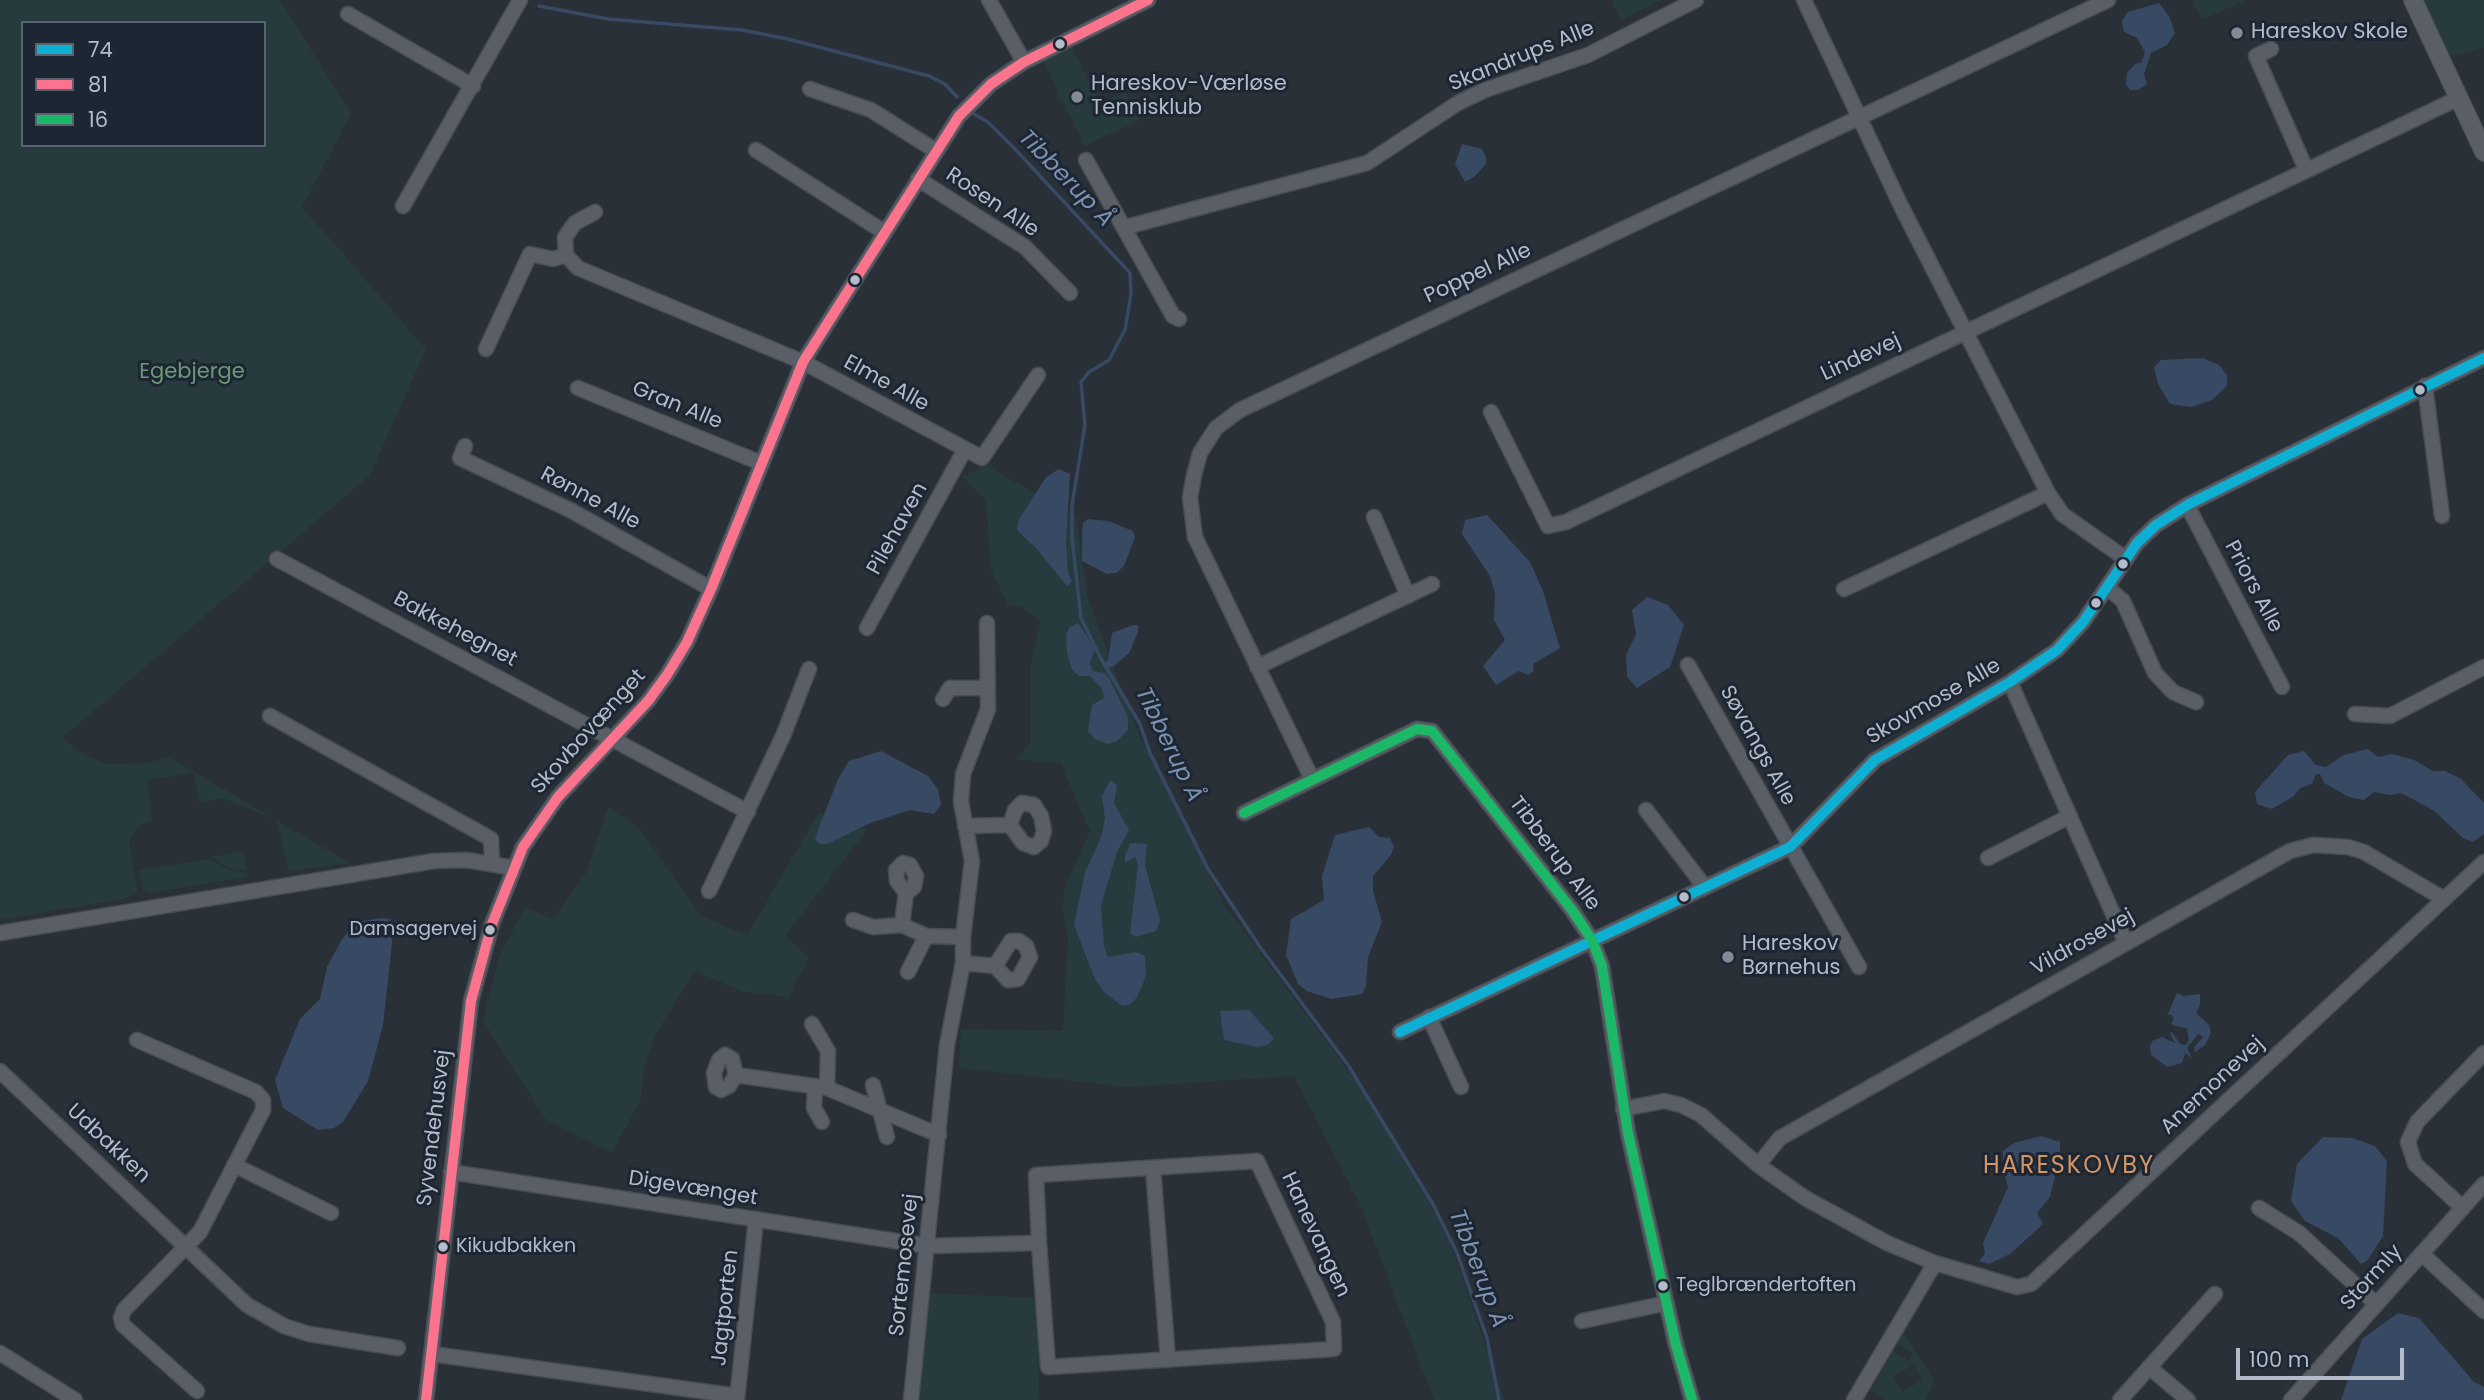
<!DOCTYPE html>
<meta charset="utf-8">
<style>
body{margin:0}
#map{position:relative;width:2484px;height:1400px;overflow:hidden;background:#2a3038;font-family:Poppins,sans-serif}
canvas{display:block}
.legend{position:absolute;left:21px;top:21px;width:245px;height:126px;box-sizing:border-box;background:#1d2633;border:2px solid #59626f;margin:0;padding:9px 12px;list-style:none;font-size:21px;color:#b4bcc9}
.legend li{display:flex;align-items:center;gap:14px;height:35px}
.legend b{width:35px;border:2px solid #59626f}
.scale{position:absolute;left:2236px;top:1348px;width:168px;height:32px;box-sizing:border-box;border:4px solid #b4bcc9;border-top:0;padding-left:9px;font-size:21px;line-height:24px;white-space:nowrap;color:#b4bcc9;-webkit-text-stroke:5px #1d2633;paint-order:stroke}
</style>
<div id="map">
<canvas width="2484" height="1400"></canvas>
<ul class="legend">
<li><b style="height:9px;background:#0dafd3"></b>74</li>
<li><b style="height:9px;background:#fc738d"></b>81</li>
<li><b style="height:9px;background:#1ab867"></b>16</li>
</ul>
<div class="scale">100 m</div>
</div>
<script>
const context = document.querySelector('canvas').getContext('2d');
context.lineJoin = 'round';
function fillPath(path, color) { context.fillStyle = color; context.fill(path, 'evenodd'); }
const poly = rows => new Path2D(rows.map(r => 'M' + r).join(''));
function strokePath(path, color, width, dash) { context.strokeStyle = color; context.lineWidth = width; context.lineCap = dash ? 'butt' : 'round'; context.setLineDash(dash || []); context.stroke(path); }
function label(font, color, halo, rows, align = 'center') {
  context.font = font + ' Poppins,sans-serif'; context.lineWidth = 6; context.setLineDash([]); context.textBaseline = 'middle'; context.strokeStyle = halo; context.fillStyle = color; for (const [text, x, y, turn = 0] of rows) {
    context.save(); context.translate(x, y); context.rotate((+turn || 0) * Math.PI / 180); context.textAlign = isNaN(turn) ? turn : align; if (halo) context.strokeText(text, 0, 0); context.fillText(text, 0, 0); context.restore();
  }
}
fillPath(poly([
 [0,0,280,0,351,114,302,207,426,349,370,475,62,738,84,755,106,764,147,763,169,757,350,863,288,871,277,820,222,798,199,803,194,773,147,780,152,821,138,825,129,842,138,892,127,898,0,920],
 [23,23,264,23,264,145,23,145],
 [1611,0,1662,0,1621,20],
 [2192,0,2246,0,2202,20],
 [2420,0,2484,0,2484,47,2448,57],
 [1072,47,1100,104,1126,92,1139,120,1085,146,1062,100,1059,101,1055,95,1059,92,1043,61],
 [986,465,1076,517,1088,599,1138,732,1223,903,1361,1088,1447,1233,1504,1400,1434,1400,1362,1209,1294,1076,1128,1087,959,1068,961,1029,1063,1031,1068,937,1063,910,1064,889,1090,831,1061,764,1018,759,1031,741,1031,663,1041,621,1023,608,1007,604,991,569,986,499,961,477],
 [608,807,640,829,700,915,747,936,819,812,867,830,785,936,809,958,788,997,741,991,695,971,655,1035,644,1068,641,1099,612,1153,546,1120,483,1021,499,956,525,908,553,919,586,873],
 [244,851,247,871,233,869,210,857],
 [209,859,233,871,247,873,249,877,152,893,143,890,138,870],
 [928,1293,1038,1298,1039,1400,919,1400],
 [1904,1334,1935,1381,1925,1400,1884,1400,1871,1390,1893,1351,1908,1361,1913,1353,1898,1344],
 [1913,1365,1922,1380,1902,1392,1893,1377]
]), '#273a3e');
fillPath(poly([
 [2159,3,2169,16,2175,33,2167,45,2151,53,2144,74,2147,84,2138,90,2130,90,2126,85,2127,73,2135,64,2142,62,2145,52,2137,38,2124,32,2122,21,2128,12],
 [1462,144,1482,149,1486,157,1486,164,1475,176,1465,182,1455,164],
 [2203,358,2219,365,2227,375,2227,386,2212,400,2191,407,2170,404,2158,384,2154,367,2161,360],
 [1059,469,1070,474,1066,542,1068,572,1072,581,1067,586,1036,548,1017,530,1018,521,1046,477],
 [1487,515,1530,562,1543,591,1560,648,1533,664,1534,671,1528,675,1519,671,1496,685,1483,666,1505,640,1494,620,1495,593,1490,576,1462,534,1465,520],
 [1088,519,1108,521,1133,531,1135,537,1124,566,1116,573,1107,574,1082,561,1082,536,1083,523],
 [1647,597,1668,605,1684,625,1670,667,1637,688,1627,677,1626,655,1636,634,1632,610],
 [1078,623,1095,648,1090,664,1093,671,1105,673,1109,678,1128,717,1128,730,1117,741,1108,744,1095,739,1088,731,1092,705,1104,698,1102,689,1090,676,1079,676,1072,670,1067,653,1066,635,1069,628],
 [1133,625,1138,625,1138,632,1129,653,1114,666,1107,668,1104,664,1108,660,1112,633],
 [2368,749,2378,757,2392,754,2414,760,2433,771,2445,771,2461,779,2484,803,2484,834,2473,842,2463,838,2433,810,2401,793,2390,795,2374,792,2364,800,2349,797,2324,783,2320,774,2316,774,2312,784,2300,788,2294,796,2272,809,2257,804,2255,792,2288,755,2304,751,2316,765,2326,767,2344,755],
 [881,751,928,776,938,789,941,805,934,814,910,810,870,823,827,844,819,844,815,838,838,779,849,761],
 [1110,781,1117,785,1114,803,1129,830,1117,852,1101,905,1104,946,1108,957,1136,952,1145,956,1146,976,1137,997,1131,1004,1122,1006,1104,992,1095,979,1074,925,1085,872,1102,835,1105,818,1102,796],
 [1369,827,1379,837,1390,838,1394,847,1391,855,1373,876,1373,891,1382,922,1368,957,1366,986,1362,994,1331,999,1307,991,1298,984,1286,955,1291,919,1324,900,1322,876,1335,835],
 [1131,843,1147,844,1145,865,1160,920,1156,931,1136,937,1130,934,1138,864,1135,857,1125,863,1125,854],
 [382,918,390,919,394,925,383,1025,368,1081,343,1122,334,1128,318,1130,283,1108,275,1080,300,1019,320,999,327,967,341,941,356,922],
 [2177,993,2184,996,2200,994,2200,1005,2196,1013,2209,1025,2211,1033,2205,1045,2195,1052,2194,1047,2203,1037,2198,1034,2187,1048,2192,1058,2185,1053,2182,1063,2167,1067,2151,1055,2150,1047,2152,1041,2162,1037,2175,1043,2170,1033,2172,1032,2180,1044,2186,1045,2189,1040,2187,1028,2175,1026,2171,1024,2174,1018,2170,1014,2167,1016],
 [1249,1010,1274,1038,1268,1045,1257,1047,1224,1040,1220,1011],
 [2041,1136,2060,1142,2060,1154,2050,1197,2037,1213,2043,1224,2010,1254,1989,1264,1979,1261,1985,1254,1983,1243,2008,1187,2003,1167,2003,1151,2014,1143],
 [2323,1137,2352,1138,2375,1146,2387,1161,2383,1236,2367,1261,2361,1264,2338,1238,2305,1221,2291,1201,2297,1164],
 [2398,1313,2419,1318,2474,1382,2484,1387,2484,1400,2341,1400,2362,1339]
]), '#384963');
strokePath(poly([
 [539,6,608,19,742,30,788,39,929,76,945,84,957,97],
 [974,114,988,122,1014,148,1130,273,1131,294,1125,330,1109,360,1089,372,1081,382,1085,425,1072,505,1072,538,1081,618,1100,657,1140,724,1150,753,1208,869,1260,947,1348,1065,1434,1206,1457,1253,1487,1338,1499,1400]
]), '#384963', 3.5);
const minor = poly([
 [989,0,1024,62],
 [1804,0,1902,208,2048,493,2062,514,2126,559],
 [348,14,473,86],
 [2271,49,2256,56,2306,169],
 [810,89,871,110,936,151],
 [756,150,884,232],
 [1086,160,1173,316,1179,319],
 [918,179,1025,247,1070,293],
 [403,206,520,0],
 [595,212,575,223,565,237,566,255,578,268,803,362,982,458,1038,375],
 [1126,227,1367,163,1458,103,1485,90,1588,55,1696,0],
 [486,349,530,254,553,259,566,255],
 [2425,386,2442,516],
 [578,388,761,463],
 [1491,412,1548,526,1566,522,2459,98],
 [465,446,460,458,570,510,711,589],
 [2187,505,2282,687],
 [1374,517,1408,596],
 [277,559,748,812],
 [2108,588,2123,601,2155,673,2173,692,2196,702],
 [1844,589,2048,493],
 [867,628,964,451],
 [1688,665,1859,967],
 [1257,667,1432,584],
 [2010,682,2126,943],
 [943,699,950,688,987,688],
 [2355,714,2390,716,2484,667],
 [270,716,491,839,492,862],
 [1312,779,1195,537,1190,498,1194,475,1200,453,1216,428,1240,410,2108,0],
 [1646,810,1704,886],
 [1244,813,1417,729,1432,731,1572,910,1592,940,1602,966,1628,1133,1676,1345,1692,1400],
 [965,826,1010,825,1015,810,1022,803,1034,805,1041,816,1044,831,1041,841,1034,847,1023,843,1010,825],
 [1988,858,2070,816],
 [709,891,783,736,809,669],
 [853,920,873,927,902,925,926,936,963,937],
 [902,925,906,893,914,887,916,876,910,865,903,863,896,870,897,881,906,893],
 [0,933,434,861,466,860,514,868],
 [963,963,995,966,1011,941,1019,941,1026,946,1030,957,1018,979,1008,980,995,966],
 [908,972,926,936],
 [1429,1017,1461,1087],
 [812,1024,828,1051,827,1088],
 [1400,1032,1790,847,1875,760,2010,682,2057,650,2083,622,2137,543,2156,525,2189,504,2484,358],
 [137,1040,256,1092,263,1100,263,1110,200,1232,124,1310,121,1318,123,1325,197,1391],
 [0,1071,247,1305,284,1326,309,1334,398,1348],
 [736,1075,729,1086,721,1090,716,1087,714,1073,719,1060,725,1055,732,1059,736,1075,827,1088,939,1135],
 [873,1085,887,1137],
 [815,1086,814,1108,822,1122],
 [1623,1109,1664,1101,1681,1105,1701,1115,1758,1165,1805,1198,1887,1243,1935,1263,2017,1287,2031,1284,2484,862],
 [234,1165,331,1213],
 [1758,1165,1780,1138,2290,851,2313,845,2348,847,2364,852,2444,899],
 [1153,1168,1168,1360],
 [451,1172,928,1246,1039,1243,1036,1175,1257,1161,1333,1322,1334,1349,1048,1367,1039,1243],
 [2259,1208,2299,1233,2376,1304],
 [2463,1208,2415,1164,2408,1142,2417,1122,2484,1053],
 [2422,1254,2484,1311],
 [1582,1321,1667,1303],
 [0,1353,75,1400],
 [432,1354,737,1396],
 [2149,1367,2188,1400],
 [426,1400,471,1001,492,924,523,847,558,797,648,701,667,675,687,642,711,589,803,362,959,116,991,84,1024,62,1148,0],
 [737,1400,756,1219],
 [911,1400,947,1045,963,963,963,937,972,861,961,802,963,774,988,709,987,623],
 [1854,1400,1935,1263],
 [2120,1400,2215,1294],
 [2291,1400,2484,1184]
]);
const tertiary = poly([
 [2413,0,2484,152]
]);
strokePath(minor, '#484c53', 17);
strokePath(tertiary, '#484c53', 20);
strokePath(minor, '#5a5e66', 14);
strokePath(tertiary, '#5a5e66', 18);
strokePath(poly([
 [1400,1032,1790,847,1875,760,2010,682,2057,650,2083,622,2137,543,2156,525,2189,504,2484,358]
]), '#0dafd3', 10);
strokePath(poly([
 [426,1400,471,1001,492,924,523,847,558,797,648,701,667,675,687,642,711,589,803,362,959,116,991,84,1024,62,1148,0]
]), '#fc738d', 10);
strokePath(poly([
 [1244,813,1417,729,1432,731,1572,910,1592,940,1602,966,1628,1133,1676,1345,1692,1400]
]), '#1ab867', 10);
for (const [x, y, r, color] of [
 [2237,33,7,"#848b96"],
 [1060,44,6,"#b4bcc9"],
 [1077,97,7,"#848b96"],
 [855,280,6,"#b4bcc9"],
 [2420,390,6,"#b4bcc9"],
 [2123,564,6,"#b4bcc9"],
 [2096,603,6,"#b4bcc9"],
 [1684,897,6,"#b4bcc9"],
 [490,930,6,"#b4bcc9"],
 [1728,957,7,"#848b96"],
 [443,1247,6,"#b4bcc9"],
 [1663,1286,6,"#b4bcc9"]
]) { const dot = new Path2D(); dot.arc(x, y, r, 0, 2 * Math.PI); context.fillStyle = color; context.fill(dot); strokePath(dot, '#1d2633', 2.5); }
label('19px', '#b4bcc9', '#1d2633', [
 ["Damsagervej",477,930,"right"],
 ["Kikudbakken",456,1247],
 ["Teglbrændertoften",1676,1286]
], 'left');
label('21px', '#b4bcc9', '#1d2633', [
 ["Hareskov Skole",2251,33],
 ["Hareskov-Værløse",1091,85],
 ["Tennisklub",1091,109],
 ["Hareskov",1742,945],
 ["Børnehus",1742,969]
], 'left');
label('21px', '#b4bcc9', '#1d2633', [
 ["Skandrups Alle",1522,57,-22],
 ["Rosen Alle",992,203,34],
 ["Poppel Alle",1478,274,-25],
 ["Lindevej",1861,358,-25],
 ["Elme Alle",886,384,29],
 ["Gran Alle",677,406,22],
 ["Rønne Alle",590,499,28],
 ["Pilehaven",898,529,-61],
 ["Priors Alle",2253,587,62],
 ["Bakkehegnet",455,630,28],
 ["Skovmose Alle",1934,702,-30],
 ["Skovbovænget",589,732,-48],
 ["Søvangs Alle",1757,746,61],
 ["Tibberup Alle",1554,854,53],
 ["Vildrosevej",2083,943,-29],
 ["Anemonevej",2213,1086,-43],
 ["Syvendehusvej",435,1128,-83],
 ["Udbakken",108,1144,43],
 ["Digevænget",693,1189,9],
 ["Hanevangen",1315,1235,65],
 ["Sortemosevej",905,1265,-84],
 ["Stormly",2372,1278,-48],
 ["Jagtporten",726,1308,-84]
]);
label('21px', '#6b9a76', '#1d2633', [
 ["Egebjerge",192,373]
]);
label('italic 23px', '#7c92b1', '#1d2633', [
 ["Tibberup Å",1065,179,46],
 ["Tibberup Å",1168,745,64],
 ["Tibberup Å",1477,1269,69]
]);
context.letterSpacing = '2px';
label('24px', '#d59563', '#1d2633', [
 ["HARESKOVBY",2069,1167]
]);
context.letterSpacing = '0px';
</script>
